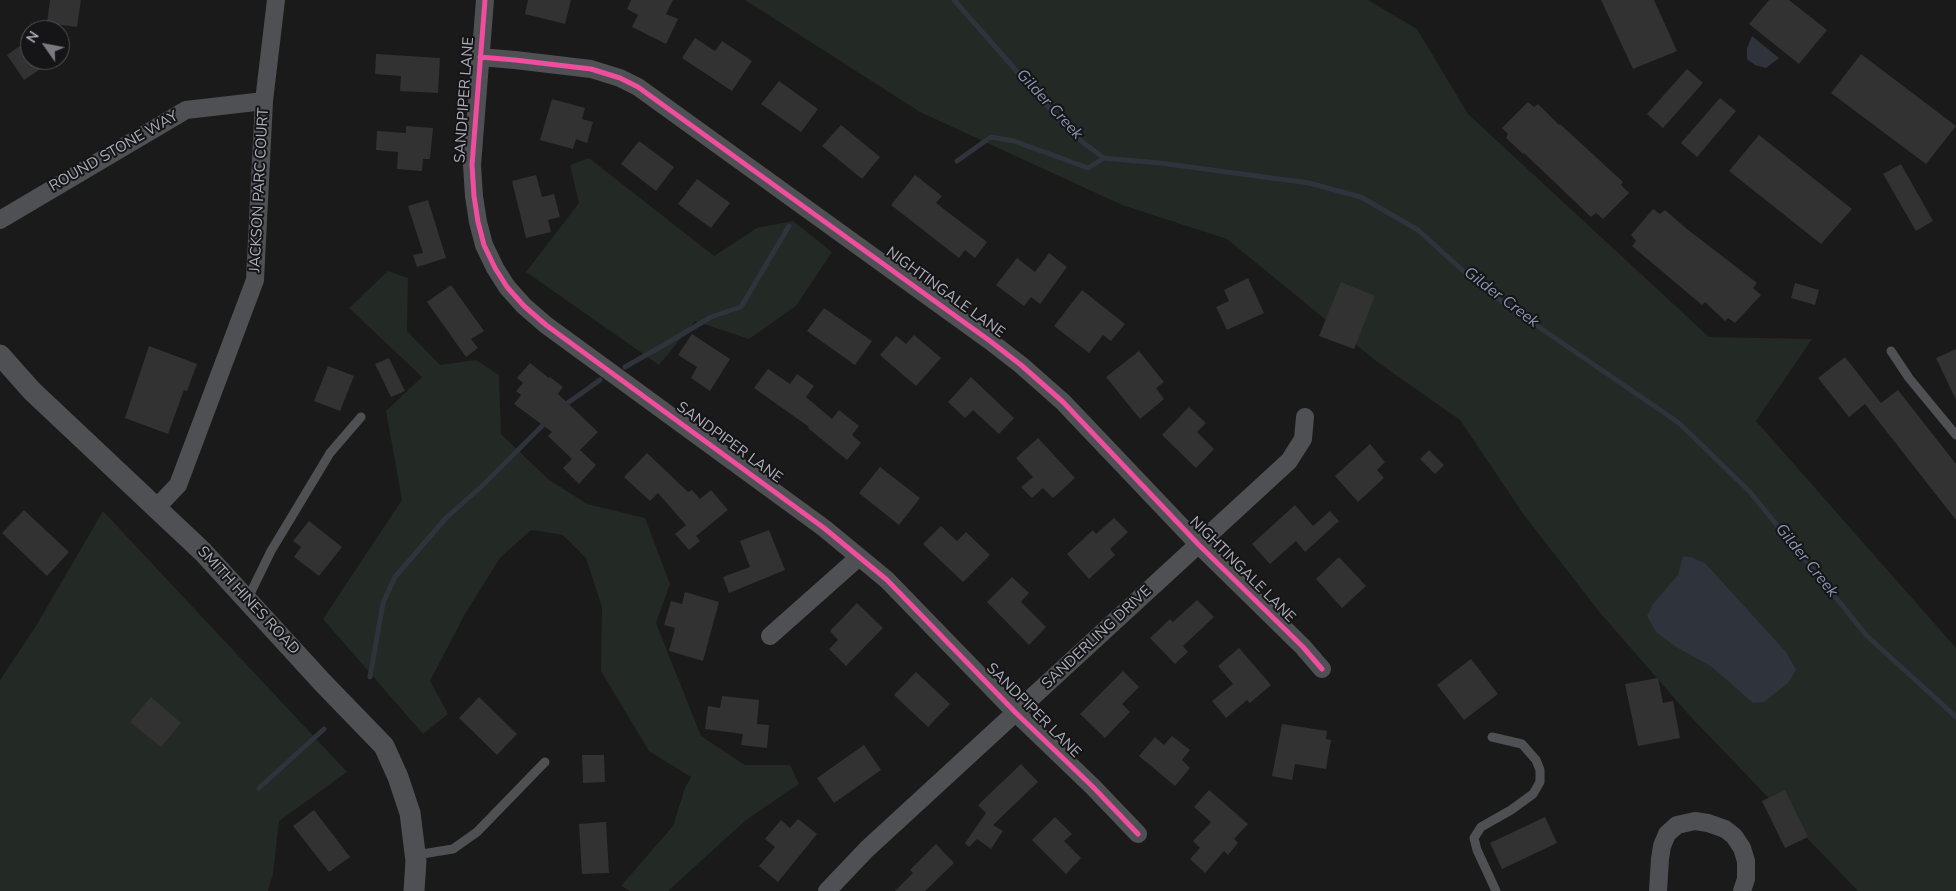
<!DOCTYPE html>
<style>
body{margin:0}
#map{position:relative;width:1956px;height:891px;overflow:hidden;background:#1a1a1a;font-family:"Nunito Sans",sans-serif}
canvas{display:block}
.north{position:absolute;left:20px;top:20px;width:50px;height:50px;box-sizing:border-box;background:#151416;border:1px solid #525258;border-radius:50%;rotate:303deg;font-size:14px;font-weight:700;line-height:20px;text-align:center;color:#adaeba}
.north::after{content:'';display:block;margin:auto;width:18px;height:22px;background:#7a7a82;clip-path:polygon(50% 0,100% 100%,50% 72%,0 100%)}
</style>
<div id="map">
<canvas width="1956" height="891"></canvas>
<div class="north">N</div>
</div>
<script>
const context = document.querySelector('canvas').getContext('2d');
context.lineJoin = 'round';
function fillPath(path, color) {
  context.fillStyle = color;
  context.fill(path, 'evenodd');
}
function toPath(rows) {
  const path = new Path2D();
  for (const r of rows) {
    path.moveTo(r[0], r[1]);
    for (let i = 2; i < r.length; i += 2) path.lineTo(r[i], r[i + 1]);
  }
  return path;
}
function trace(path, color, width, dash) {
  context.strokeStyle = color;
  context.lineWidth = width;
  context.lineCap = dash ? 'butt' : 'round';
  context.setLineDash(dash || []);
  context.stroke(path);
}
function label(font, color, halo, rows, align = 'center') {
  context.font = font + ' "Nunito Sans",sans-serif';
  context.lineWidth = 4;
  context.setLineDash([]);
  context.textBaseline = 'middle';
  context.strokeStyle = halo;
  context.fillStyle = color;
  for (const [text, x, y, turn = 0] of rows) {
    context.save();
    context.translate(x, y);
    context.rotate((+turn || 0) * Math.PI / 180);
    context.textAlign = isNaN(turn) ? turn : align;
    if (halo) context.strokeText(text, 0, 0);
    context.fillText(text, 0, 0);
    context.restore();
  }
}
fillPath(toPath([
 [745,0,1368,0,1417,29,1468,114,1709,337,1812,339,1756,421,1956,648,1956,891,1858,891,1690,716,1601,614,1524,515,1460,420,1376,361,1227,239,1122,205,920,112],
 [589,158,714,256,757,228,793,221,832,252,796,306,749,339,695,321,659,365,526,272,579,203,570,165],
 [388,271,408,278,407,331,440,365,476,360,499,375,501,434,548,479,587,504,645,518,670,584,656,623,701,736,745,765,790,765,799,784,746,820,668,891,630,891,621,886,673,826,685,788,691,777,649,751,601,671,602,607,586,558,563,535,531,530,500,558,465,614,430,681,448,714,423,734,323,619,402,500,386,411,422,377,349,308],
 [103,511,347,772,279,821,273,874,268,891,0,891,0,680,36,626]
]), '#232924');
fillPath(toPath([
 [1752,36,1779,58,1766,68,1755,65,1747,59,1747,48],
 [1683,556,1691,557,1705,563,1786,652,1796,670,1788,683,1764,702,1753,703,1712,667,1676,647,1656,632,1647,616,1653,604,1678,575]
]), '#2e333c');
trace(toPath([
 [954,0,1073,135,1104,158,1160,163,1309,183,1361,197,1418,230,1482,288,1679,423,1750,492,1867,636,1956,717],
 [957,161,991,137,1014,141,1088,168,1104,158],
 [625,367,664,345,711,317,741,307,789,226],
 [562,407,600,380],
 [370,677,383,603,395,577,446,518,482,486,547,421],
 [259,788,324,729]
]), '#2e333c', 5);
fillPath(toPath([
 [50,0,81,0,77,27,47,23],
 [528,0,571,0,565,24,525,14],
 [631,0,673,0,666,14,678,19,666,44,632,27,638,15,627,9],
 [1601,0,1654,0,1677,51,1633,69],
 [1769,0,1789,0,1827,30,1799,64,1749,24],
 [695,38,715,51,722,41,752,61,732,91,682,58],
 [30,39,30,60,54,60,24,80,7,55],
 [376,54,440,58,438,93,400,91,401,76,375,74],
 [1861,54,1956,126,1926,164,1831,93],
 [1687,69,1703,83,1663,128,1647,114],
 [779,81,818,109,801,132,761,104],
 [1720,98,1736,111,1697,157,1681,143],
 [552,99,585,108,582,119,593,122,587,143,576,139,573,149,540,140],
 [1528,102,1534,107,1538,104,1559,125,1560,124,1623,182,1621,185,1629,193,1603,219,1596,213,1591,217,1524,153,1523,154,1506,138,1508,134,1502,128],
 [841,125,880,157,862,179,822,146],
 [406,126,433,128,430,159,423,159,422,171,397,169,398,152,376,150,377,131,406,133],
 [1759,135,1852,209,1821,244,1729,171],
 [639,141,674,167,656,191,621,164],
 [1901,164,1933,221,1916,231,1883,174],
 [536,175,542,197,554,194,560,217,548,220,551,232,526,238,512,181],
 [915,175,942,196,936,203,987,242,975,258,965,250,959,258,891,205],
 [697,179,730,203,711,228,678,204],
 [428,200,446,258,417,267,413,255,423,253,408,206],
 [1653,209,1660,214,1665,210,1687,229,1757,283,1753,288,1761,295,1735,323,1728,318,1725,321,1705,302,1702,305,1632,246,1636,241,1631,235],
 [1049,253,1067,267,1040,304,1031,297,1024,306,996,285,1017,258,1035,272],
 [1248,278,1264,313,1227,330,1216,307,1229,301,1224,290],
 [1341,282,1375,296,1354,349,1319,336],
 [1795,283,1819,290,1815,305,1791,298],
 [451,285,484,331,471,339,478,348,466,357,427,302],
 [1082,290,1125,324,1111,341,1103,335,1089,353,1054,326],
 [824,308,872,341,855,365,807,331],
 [692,334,730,359,710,391,691,378,697,367,678,355],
 [914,335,941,358,916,386,880,355,896,336,906,344],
 [149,346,197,364,187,391,184,390,168,434,125,418],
 [1956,349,1956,400,1936,358],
 [1139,351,1164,382,1156,388,1164,399,1140,419,1106,377],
 [1845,357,1881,403,1898,390,1956,464,1956,520,1865,404,1849,417,1818,378],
 [389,358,405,391,391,397,375,364],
 [530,363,549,378,550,377,563,387,558,394,598,432,580,450,596,465,579,484,563,468,572,459,548,436,552,432,514,404,521,395,516,391,523,383,517,378],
 [328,366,354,376,340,411,314,401],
 [768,369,790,384,797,374,814,386,806,397,832,419,839,410,859,426,852,435,861,443,847,460,808,428,809,427,754,388],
 [971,377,1014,418,999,434,973,410,965,418,948,402],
 [1189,407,1206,423,1197,432,1214,449,1196,468,1162,435],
 [1038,438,1075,478,1053,498,1043,488,1032,498,1021,487,1033,477,1016,458],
 [1370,444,1385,462,1377,470,1384,478,1358,502,1335,476],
 [1429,450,1444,465,1435,474,1420,459],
 [647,453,688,492,692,490,700,499,711,490,728,510,696,536,700,541,689,550,675,534,686,525,658,493,650,501,624,477],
 [880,467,920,498,899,525,859,493],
 [1295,505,1313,526,1330,511,1339,521,1305,552,1296,541,1270,564,1252,544],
 [24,510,69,552,47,576,2,533],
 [1114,518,1128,532,1110,549,1115,555,1089,579,1067,554,1093,530,1096,534],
 [309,521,342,547,319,576,294,557,301,547,293,541],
 [941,526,957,541,966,532,990,555,963,582,923,544],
 [769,530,785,570,729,593,723,577,750,567,740,541],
 [1339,557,1366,586,1342,608,1316,579],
 [1012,577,1029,593,1021,602,1046,627,1029,645,987,602],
 [685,592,719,602,703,661,669,651,675,628,664,625,671,601,682,604],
 [1197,600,1214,617,1183,646,1188,652,1175,664,1150,638,1170,619,1173,622],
 [857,603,883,628,846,666,829,649,838,640,830,631],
 [1239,648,1271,685,1250,703,1247,700,1226,718,1212,701,1233,684,1218,666],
 [1471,659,1498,694,1464,720,1437,685],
 [1123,671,1139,687,1122,704,1130,712,1105,738,1080,714],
 [916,672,950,704,928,727,894,695],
 [1658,678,1663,703,1673,701,1680,738,1638,746,1625,684],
 [722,696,759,700,757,724,769,725,767,748,741,745,743,734,705,729,708,706,720,708],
 [151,697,181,723,161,747,130,722],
 [479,697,517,734,497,755,459,718],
 [1282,724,1327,731,1326,739,1331,740,1326,769,1295,764,1292,780,1272,776],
 [1172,736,1190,750,1182,760,1190,768,1175,786,1139,756,1155,737,1164,745],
 [864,745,881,770,834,803,817,778],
 [582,755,604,755,605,782,583,783],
 [1021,764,1038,782,993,825,1003,831,991,849,977,839,969,847,965,843,986,813,978,805],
 [1209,790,1248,824,1234,839,1238,843,1228,855,1224,851,1205,873,1190,859,1200,848,1193,841,1211,822,1194,807],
 [1785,790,1808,837,1785,848,1762,801],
 [314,810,350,857,329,872,293,826],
 [1055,817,1072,834,1064,841,1081,858,1066,874,1032,840],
 [1545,817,1557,843,1502,869,1490,843],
 [798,819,817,834,778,882,759,866,775,847,765,839,781,820,790,828],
 [606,822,609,873,582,874,579,824],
 [936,844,954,863,925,891,895,891,913,873,910,870]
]), '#323232');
trace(toPath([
 [1891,351,1909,378,1956,435],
 [247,600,271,551,330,453,361,417],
 [1492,737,1522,744,1536,760,1540,770,1540,782,1533,794,1511,810,1481,827,1474,838,1477,850,1496,891],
 [416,855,453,849,477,832,545,762]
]), '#4f5053', 9);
trace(toPath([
 [485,0,472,165,474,196,478,222,484,245,495,268,507,287,524,306,546,325,824,528,887,580,1016,713,1093,787,1138,834],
 [480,57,515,60,591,69,620,78,638,87,990,341,1021,365,1063,402,1199,545,1303,647,1322,669],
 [0,220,186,110,264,101],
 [156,508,178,485,255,280,264,101,276,0],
 [770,636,859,557],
 [827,891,867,849,1289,461,1303,439,1305,417],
 [1658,891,1660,859,1662,846,1667,834,1677,825,1695,821,1708,823,1725,829,1734,836,1742,848,1746,861,1746,879,1742,891]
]), '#4f5053', 18);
trace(toPath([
 [0,355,32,391,203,552,323,683,384,746,398,777,410,813,416,861,414,891]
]), '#4f5053', 21);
trace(toPath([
 [485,0,472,165,474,196,478,222,484,245,495,268,507,287,524,306,546,325,824,528,887,580,1016,713,1093,787,1138,834],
 [480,57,515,60,591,69,620,78,638,87,990,341,1021,365,1063,402,1199,545,1303,647,1322,669]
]), '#ef4d9e', 5);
label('15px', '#adaeba', '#151416', [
 ["SANDPIPER LANE",465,100,-86],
 ["ROUND STONE WAY",114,152,-30],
 ["JACKSON PARC COURT",260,190,-87],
 ["NIGHTINGALE LANE",945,293,36],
 ["SANDPIPER LANE",729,443,36],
 ["NIGHTINGALE LANE",1242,570,45],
 ["SMITH HINES ROAD",248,601,47],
 ["SANDERLING DRIVE",1097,638,-43],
 ["SANDPIPER LANE",1033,711,45]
]);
label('italic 16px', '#8796b2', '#151416', [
 ["Gilder Creek",1049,105,47],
 ["Gilder Creek",1501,298,37],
 ["Gilder Creek",1806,561,51]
]);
</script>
